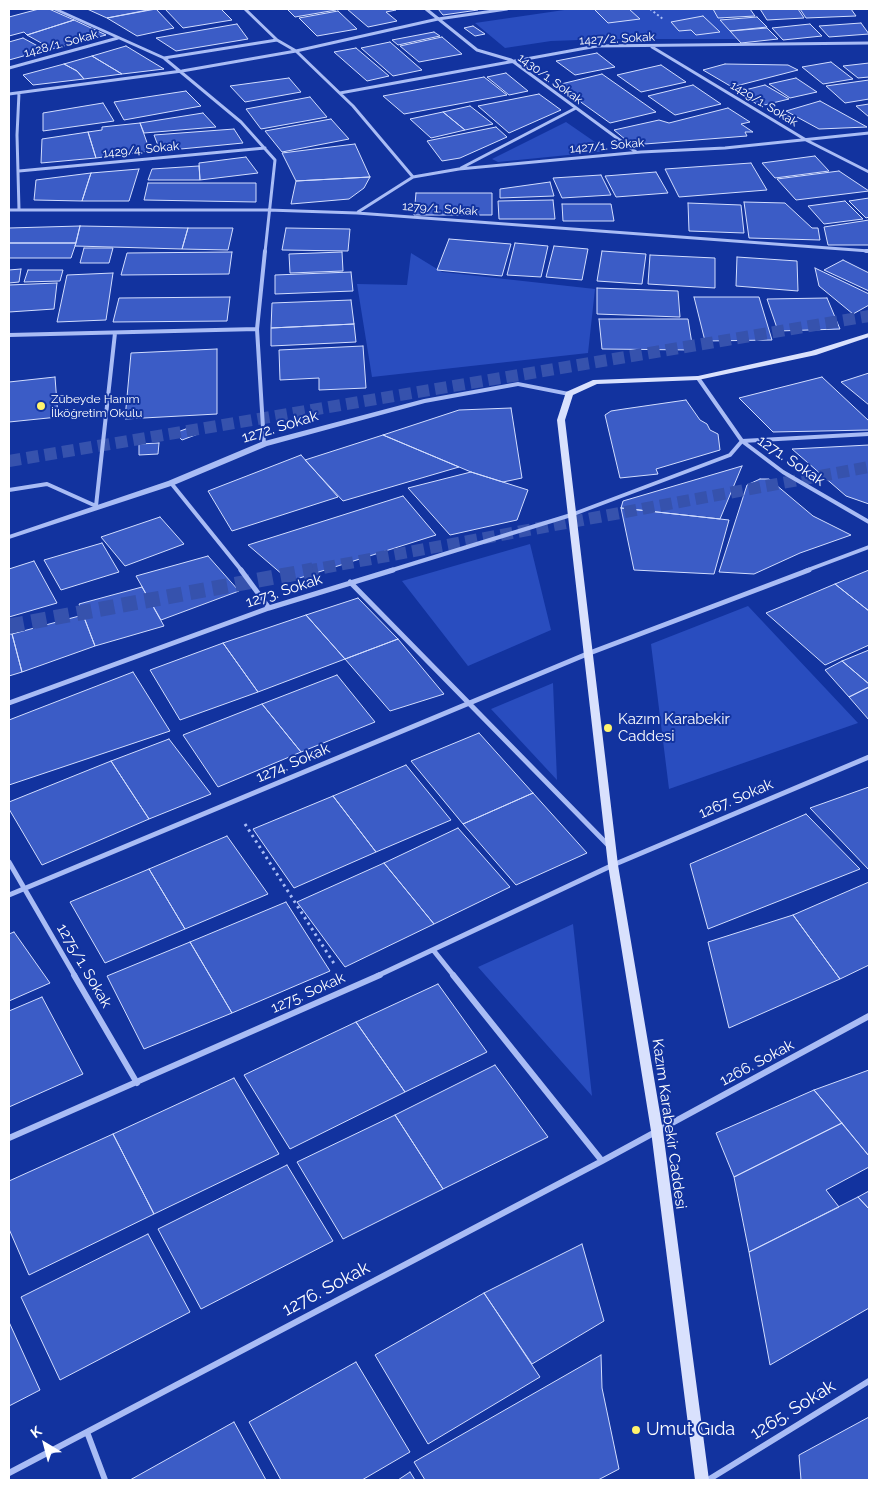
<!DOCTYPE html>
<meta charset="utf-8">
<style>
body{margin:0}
#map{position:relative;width:878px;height:1489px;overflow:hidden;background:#12339f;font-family:Raleway,sans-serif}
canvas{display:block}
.frame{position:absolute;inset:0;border:10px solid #fff;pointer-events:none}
.north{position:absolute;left:20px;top:1419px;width:50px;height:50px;-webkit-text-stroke:4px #12339f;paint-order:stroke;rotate:323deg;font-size:14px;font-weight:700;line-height:20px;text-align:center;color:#fff}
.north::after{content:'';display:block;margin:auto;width:18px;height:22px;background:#fff;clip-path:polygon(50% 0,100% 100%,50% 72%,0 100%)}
</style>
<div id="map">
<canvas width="878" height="1489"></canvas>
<div class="frame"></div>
<div class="north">K</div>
</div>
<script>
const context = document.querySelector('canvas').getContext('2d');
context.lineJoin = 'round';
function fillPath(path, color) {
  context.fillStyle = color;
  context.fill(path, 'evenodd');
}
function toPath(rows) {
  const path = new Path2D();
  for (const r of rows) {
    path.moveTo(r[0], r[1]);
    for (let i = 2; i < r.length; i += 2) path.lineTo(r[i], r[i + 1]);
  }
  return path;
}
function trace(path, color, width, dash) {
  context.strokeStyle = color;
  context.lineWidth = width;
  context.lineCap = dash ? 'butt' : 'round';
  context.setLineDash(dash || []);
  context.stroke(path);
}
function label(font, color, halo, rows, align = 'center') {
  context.font = font + ' Raleway,sans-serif';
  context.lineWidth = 4;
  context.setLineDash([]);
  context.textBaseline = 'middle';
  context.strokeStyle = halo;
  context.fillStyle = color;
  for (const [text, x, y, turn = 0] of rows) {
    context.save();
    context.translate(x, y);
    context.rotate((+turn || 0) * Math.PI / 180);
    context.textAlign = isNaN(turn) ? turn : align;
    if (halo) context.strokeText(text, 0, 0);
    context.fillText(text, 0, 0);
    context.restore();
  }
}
fillPath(toPath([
 [571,9,714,9,744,39,607,39,551,41,505,48,475,23],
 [566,122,608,151,498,162,492,159],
 [411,253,442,272,595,289,588,353,372,377,357,284,407,285],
 [530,544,551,630,468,666,402,581],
 [748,606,858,723,669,789,651,644],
 [553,683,557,780,491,709],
 [573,924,592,1096,478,967]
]), '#294dbf');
const building = toPath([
 [39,9,49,9,74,20,27,35,24,32,9,36,9,17,39,9],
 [87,9,153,9,107,18,87,9],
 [156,9,174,28,137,36,107,18,156,9],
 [165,9,221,9,232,20,183,28,165,9],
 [287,9,335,9,336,10,295,17,287,9],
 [347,9,394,9,396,10,386,12,397,21,368,27,347,9],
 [438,9,478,9,478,10,443,15,438,9],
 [594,9,629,9,640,19,608,23,594,9],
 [713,9,750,9,755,16,718,18,713,9],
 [760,9,798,9,804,18,767,20,760,9],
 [800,9,851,9,856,16,806,18,800,9],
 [338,11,357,29,317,36,299,18,338,11],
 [703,16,720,32,696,35,691,30,679,31,671,22,703,16],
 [757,17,767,27,730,31,720,20,757,17],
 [74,20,106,35,52,49,27,35,74,20],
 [861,23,869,34,829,37,819,26,861,23],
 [237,24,248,39,176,51,156,38,237,24],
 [810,24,822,36,783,40,772,28,810,24],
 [473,26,485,34,475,36,464,28,473,26],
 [767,28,778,39,741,43,730,31,767,28],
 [434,32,440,36,398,45,392,40,434,32],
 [442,37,462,54,419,62,400,46,442,37],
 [23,38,45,50,9,60,9,42,23,38],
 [390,42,422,70,393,76,361,48,390,42],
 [126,46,164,69,122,74,92,56,126,46],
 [356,48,389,76,367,81,334,52,356,48],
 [597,53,615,67,575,75,556,61,597,53],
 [92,56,122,74,84,79,77,71,64,64,92,56],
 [831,62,853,79,823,84,802,67,831,62],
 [869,63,869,77,858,78,843,66,869,63],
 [64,64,77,71,84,79,33,85,23,75,64,64],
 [725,64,788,65,798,70,732,87,703,70,725,64],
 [661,65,686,82,641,92,617,75,661,65],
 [506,73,528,91,509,95,487,77,506,73],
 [602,74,656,112,610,123,557,85,602,74],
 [484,77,507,95,404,114,383,96,484,77],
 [289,78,301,92,245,102,230,86,289,78],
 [796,78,817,92,790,98,769,84,796,78],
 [869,80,869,99,845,103,826,86,869,80],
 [693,85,721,104,675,115,648,96,693,85],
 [765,85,789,99,760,106,737,92,765,85],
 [186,91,201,106,124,120,114,102,186,91],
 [539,94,561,110,509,133,478,106,539,94],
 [310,97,327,117,261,129,246,109,310,97],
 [820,101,867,127,819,129,786,111,820,101],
 [103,103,114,121,43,131,43,113,103,103],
 [869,104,869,117,856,106,869,104],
 [470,106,493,124,465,130,443,112,470,106],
 [728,108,750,122,741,124,753,132,745,132,747,136,632,145,614,130,659,120,669,123,728,108],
 [443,112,465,130,431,138,410,119,443,112],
 [203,113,216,127,144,133,140,123,203,113],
 [331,119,349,139,282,152,265,131,331,119],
 [140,123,150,151,96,158,88,132,102,130,102,127,140,123],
 [496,127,507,137,460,158,442,161,427,141,496,127],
 [234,129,243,143,160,151,154,135,234,129],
 [88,132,96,158,41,163,42,139,88,132],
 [355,144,370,177,296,181,282,153,355,144],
 [815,156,829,171,775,178,762,163,815,156],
 [246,157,258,173,200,180,199,163,246,157],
 [751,163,767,190,679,197,665,169,751,163],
 [199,166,200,180,148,180,152,169,199,166],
 [139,169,129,201,82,201,91,173,139,169],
 [839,171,869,191,796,200,777,179,839,171],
 [656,172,668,193,616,197,605,176,656,172],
 [91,173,82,201,34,200,36,180,91,173],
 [601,175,611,195,562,198,553,178,601,175],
 [370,177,364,188,349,199,291,204,296,181,370,177],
 [550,182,554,196,500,198,500,189,550,182],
 [148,183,256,183,256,202,144,200,148,183],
 [416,193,492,193,492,215,414,215,416,193],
 [869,198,869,217,866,218,849,201,869,198],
 [553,200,555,219,499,219,498,201,553,200],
 [845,201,863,219,824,224,808,206,845,201],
 [744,202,785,203,812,228,818,228,820,240,749,238,744,202],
 [688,203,741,205,744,233,689,231,688,203],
 [562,204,611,204,614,221,563,221,562,204],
 [869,220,869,245,828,245,824,227,869,220],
 [80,226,76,243,9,243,9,228,80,226],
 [80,226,188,228,182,249,75,246,80,226],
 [188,228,233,228,228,250,182,249,188,228],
 [286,228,350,229,348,251,282,250,286,228],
 [449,239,511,244,502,276,437,270,449,239],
 [9,243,76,243,71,258,9,258,9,243],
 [515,243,548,246,541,277,507,275,515,243],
 [554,246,588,249,582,280,546,277,554,246],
 [84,248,113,248,109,263,80,263,84,248],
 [602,251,646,254,642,284,597,281,602,251],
 [232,252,229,274,121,275,127,253,232,252],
 [342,252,343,271,290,273,289,254,342,252],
 [650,255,715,258,715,288,648,284,650,255],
 [737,257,797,261,798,291,736,286,737,257],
 [843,260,869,273,869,291,824,270,843,260],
 [815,268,869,294,869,305,853,314,819,286,815,268],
 [21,269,19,282,9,283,9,270,21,269],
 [28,270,63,270,60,281,24,282,28,270],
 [351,272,353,291,275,294,275,275,351,272],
 [113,273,106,320,57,322,67,275,113,273],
 [57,283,54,309,9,312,9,285,57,283],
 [597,288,678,291,680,317,597,314,597,288],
 [230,297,227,321,113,322,119,298,230,297],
 [694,297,759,297,772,340,705,341,694,297],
 [827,298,840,329,778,331,767,299,827,298],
 [351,300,354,324,271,328,272,303,351,300],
 [599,319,688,319,693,350,602,349,599,319],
 [354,324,356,342,271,346,271,328,354,324],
 [363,346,366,388,319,390,319,378,280,380,279,350,363,346],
 [217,349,217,414,125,419,131,353,217,349],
 [869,373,869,405,841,382,869,373],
 [55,377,58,417,9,422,9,382,55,377],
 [822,377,869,421,869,430,773,432,739,398,822,377],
 [686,400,700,420,707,424,710,430,718,434,720,450,656,469,658,474,620,478,605,415,611,411,624,409,686,400],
 [511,408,522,478,503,482,471,472,383,435,459,410,511,408],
 [191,427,198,434,182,440,175,433,191,427],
 [383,435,459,467,343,501,305,460,383,435],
 [159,443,158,454,139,455,139,444,159,443],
 [869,445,869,504,846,496,792,449,869,445],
 [301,455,338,497,232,531,208,491,301,455],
 [742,466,720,519,621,508,623,501,742,466],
 [471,472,528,490,517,520,450,535,408,488,471,472],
 [760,479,769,479,813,516,851,535,800,553,754,574,719,572,747,485,760,479],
 [403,496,436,535,290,581,248,545,403,496],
 [621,508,729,520,714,574,634,570,621,508],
 [160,517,184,544,125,566,101,537,160,517],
 [102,543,119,572,61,590,44,560,102,543],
 [208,556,239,591,161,620,136,576,208,556],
 [34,561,57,603,9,617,9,569,34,561],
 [869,570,869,611,835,584,869,570],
 [835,584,869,611,869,645,825,665,766,613,835,584],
 [142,587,164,626,95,646,79,604,142,587],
 [358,598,398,639,345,659,306,615,358,598],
 [83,615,95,646,22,672,12,634,83,615],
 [306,615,345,659,258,692,223,643,306,615],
 [9,634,12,634,22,672,9,676,9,634],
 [398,639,444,694,390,711,345,659,398,639],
 [223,643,258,692,180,720,150,670,223,643],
 [869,650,869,684,842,661,869,650],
 [842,661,869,684,869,687,849,697,825,670,842,661],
 [133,672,170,731,9,785,9,720,133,672],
 [337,675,375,722,301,752,262,704,337,675],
 [869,687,869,720,849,697,869,687],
 [262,704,301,752,218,787,183,735,262,704],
 [479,733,533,793,463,824,411,761,479,733],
 [169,739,211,794,149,819,111,761,169,739],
 [111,761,149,819,42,865,9,809,9,802,111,761],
 [406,765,451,820,376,852,333,796,406,765],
 [869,787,869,870,810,808,869,787],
 [533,793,587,853,516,885,463,824,533,793],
 [333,796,376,852,294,888,253,829,333,796],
 [806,814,860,869,708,929,690,864,806,814],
 [458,828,510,887,434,924,384,863,458,828],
 [227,836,268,894,185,929,149,869,227,836],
 [384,863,434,924,345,967,297,902,384,863],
 [149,869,185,929,105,963,70,902,149,869],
 [869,882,869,965,840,979,793,915,869,882],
 [286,902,330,971,232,1013,190,942,286,902],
 [793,915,840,979,729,1028,708,942,793,915],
 [14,932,50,983,9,1001,9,934,14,932],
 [190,942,232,1013,144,1049,107,976,190,942],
 [438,984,487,1052,405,1092,356,1022,438,984],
 [42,997,83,1074,9,1107,9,1011,42,997],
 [356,1022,405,1092,290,1149,244,1075,356,1022],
 [495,1065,548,1137,443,1189,395,1115,495,1065],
 [869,1070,869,1156,814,1090,869,1070],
 [234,1078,279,1154,154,1214,113,1134,234,1078],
 [814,1090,842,1123,734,1177,716,1133,814,1090],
 [395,1115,443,1189,343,1239,297,1162,395,1115],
 [842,1123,869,1156,869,1167,826,1190,839,1207,749,1252,734,1177,842,1123],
 [113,1134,154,1214,29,1275,9,1229,9,1181,113,1134],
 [287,1165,333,1241,201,1309,158,1229,287,1165],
 [869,1191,869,1209,858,1197,869,1191],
 [858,1197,869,1209,869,1308,770,1365,749,1252,858,1197],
 [148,1234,190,1312,60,1380,21,1297,148,1234],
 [582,1244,604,1321,532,1364,484,1293,582,1244],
 [484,1293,540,1377,428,1444,375,1355,484,1293],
 [9,1322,40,1390,9,1406,9,1322],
 [601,1355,602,1388,619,1469,598,1480,425,1480,414,1462,601,1355],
 [356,1362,410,1452,362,1480,281,1480,249,1422,356,1362],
 [869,1417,869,1480,801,1480,799,1455,869,1417],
 [234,1422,266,1480,130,1480,234,1422],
 [410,1472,415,1480,398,1480,410,1472]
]);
fillPath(building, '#3b5cc6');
trace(building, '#d2ddfe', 1);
trace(toPath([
 [9,461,869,316],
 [306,571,869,467]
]), '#3652ad', 12, [12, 6]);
trace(toPath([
 [9,626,313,570]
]), '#3652ad', 15, [15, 8]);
trace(toPath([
 [650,9,663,19]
]), '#a9bcf5', 2, [2, 2.5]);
trace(toPath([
 [245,824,335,965]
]), '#a9bcf5', 3, [2.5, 4]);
trace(toPath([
 [55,9,164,58,241,122,275,160,265,252],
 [245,9,277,40,296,51,353,106,413,177],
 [426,9,477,50,511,60,636,152],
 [652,47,806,140,869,172],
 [164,58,277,40],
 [9,68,118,38],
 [19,93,17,135,19,210],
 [340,93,597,46,869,43],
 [9,94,182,71,296,51,438,19,507,9],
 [461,168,576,108],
 [19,171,265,148],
 [9,210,268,210,357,213,869,251],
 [358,212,413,177,459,169,641,152,725,148,869,133]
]), '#a9bcf5', 3);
trace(toPath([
 [866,251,869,251],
 [9,335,257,329],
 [698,378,742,441,783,472,869,522],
 [264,444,257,329,265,251],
 [171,483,242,571],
 [9,490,47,484,96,506,115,333],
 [389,571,571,515,730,455,742,441,869,434],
 [805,571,869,547]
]), '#a9bcf5', 4);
trace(toPath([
 [241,570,269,608],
 [350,582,609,846],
 [9,703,269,608,393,570],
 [9,862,75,976],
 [9,895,587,654,809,570],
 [434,951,454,976],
 [377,976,613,865,869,757]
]), '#a9bcf5', 5);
trace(toPath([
 [74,975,137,1083],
 [453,975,602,1161],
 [9,1138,380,975],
 [87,1432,105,1480],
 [9,1473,602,1161,869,1016],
 [708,1480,869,1381]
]), '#a9bcf5', 6);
fillPath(toPath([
 [518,382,569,392,572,394,569,396,518,386,425,403,267,446,174,485,9,539,9,535,168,481,261,442,424,399,518,382]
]), '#a9bcf5');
fillPath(toPath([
 [869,333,869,337,816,355,698,380,597,384,573,395,565,420,618,865,663,1131,709,1480,695,1480,651,1131,608,865,557,420,566,392,593,380,698,376,811,351,869,333]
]), '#d9e1fd');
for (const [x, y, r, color] of [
 [41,406,5,"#fff36d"],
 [608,728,5,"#fff36d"],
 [636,1430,5,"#fff36d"]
]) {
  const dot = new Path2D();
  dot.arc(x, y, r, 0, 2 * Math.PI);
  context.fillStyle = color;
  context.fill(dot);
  trace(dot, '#12339f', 2);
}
label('12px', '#fff', '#12339f', [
 ["1427/2. Sokak",617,39,-3],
 ["1428/1. Sokak",61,44,-15],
 ["1430/1. Sokak",550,79,36],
 ["1429/1. Sokak",764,104,31],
 ["1427/1. Sokak",607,146,-5],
 ["1429/4. Sokak",141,150,-6],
 ["1279/1. Sokak",440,209,4]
]);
label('12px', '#fff', '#12339f', [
 ["Zübeyde Hanım",51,399],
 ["İlköğretim Okulu",51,413]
], 'left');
label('15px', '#fff', '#12339f', [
 ["1272. Sokak",280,427,-17],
 ["1271. Sokak",791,461,34],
 ["1273. Sokak",284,591,-18],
 ["1274. Sokak",293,763,-23],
 ["1267. Sokak",736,799,-23],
 ["1275/1. Sokak",84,966,60],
 ["1275. Sokak",308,993,-24],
 ["1266. Sokak",757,1063,-28],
 ["Kazım Karabekir Caddesi",669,1124,82]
]);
label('15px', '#fff', '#12339f', [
 ["Kazım Karabekir",618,719],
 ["Caddesi",618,736]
], 'left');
label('18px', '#fff', '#12339f', [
 ["1276. Sokak",326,1289,-28],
 ["1265. Sokak",793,1410,-32]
]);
label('18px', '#fff', '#12339f', [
 ["Umut Gıda",646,1430]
], 'left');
</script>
